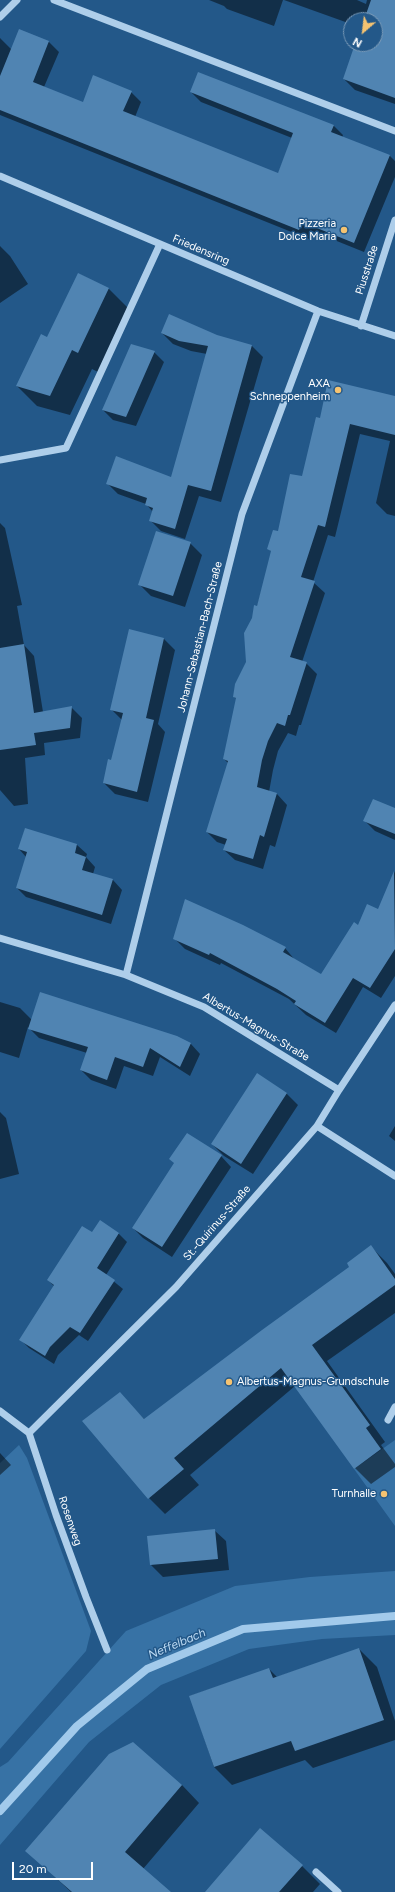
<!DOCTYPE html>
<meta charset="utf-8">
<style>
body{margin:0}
#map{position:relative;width:395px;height:1892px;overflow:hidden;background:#235889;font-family:Figtree,sans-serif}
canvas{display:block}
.north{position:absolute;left:343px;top:12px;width:40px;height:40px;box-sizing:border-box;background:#235889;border:1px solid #7b9bb8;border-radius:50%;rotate:208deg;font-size:11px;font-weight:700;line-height:16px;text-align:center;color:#fff}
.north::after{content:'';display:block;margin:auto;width:14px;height:18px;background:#f5c371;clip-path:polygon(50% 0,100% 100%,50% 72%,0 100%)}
.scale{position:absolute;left:12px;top:1862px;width:81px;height:18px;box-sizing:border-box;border:2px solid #fff;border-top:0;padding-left:5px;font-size:12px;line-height:14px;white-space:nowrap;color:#fff;-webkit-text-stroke:3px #235889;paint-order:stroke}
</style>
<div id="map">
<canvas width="395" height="1892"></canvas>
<div class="north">N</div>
<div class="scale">20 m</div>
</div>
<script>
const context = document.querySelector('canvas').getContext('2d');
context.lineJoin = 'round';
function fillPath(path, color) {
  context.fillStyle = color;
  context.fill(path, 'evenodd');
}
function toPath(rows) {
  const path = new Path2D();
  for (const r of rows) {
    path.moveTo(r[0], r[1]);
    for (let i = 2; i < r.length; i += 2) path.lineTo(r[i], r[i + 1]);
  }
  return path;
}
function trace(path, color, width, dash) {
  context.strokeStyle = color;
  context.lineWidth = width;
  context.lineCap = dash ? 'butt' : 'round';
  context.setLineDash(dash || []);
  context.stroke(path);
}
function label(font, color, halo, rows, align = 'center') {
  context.font = font + ' Figtree,sans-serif';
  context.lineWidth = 3;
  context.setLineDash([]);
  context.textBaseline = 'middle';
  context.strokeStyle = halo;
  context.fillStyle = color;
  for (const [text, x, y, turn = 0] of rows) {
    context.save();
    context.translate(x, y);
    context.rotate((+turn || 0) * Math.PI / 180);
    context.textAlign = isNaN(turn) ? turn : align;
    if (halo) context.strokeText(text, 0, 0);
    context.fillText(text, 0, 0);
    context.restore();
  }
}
fillPath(toPath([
 [395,1440,395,1526,354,1469],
 [19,1445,27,1458,91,1631,86,1651,0,1749,0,1463],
 [395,1571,395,1635,322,1639,249,1649,161,1685,89,1742,0,1845,0,1767,8,1762,126,1631,235,1586,310,1577]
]), '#3772a5');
fillPath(toPath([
 [209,0,283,0,274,26,227,9,224,6],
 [284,0,357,0,366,4,367,0,395,0,395,104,355,90,344,79,357,44,375,44,375,20,351,20,351,24],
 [0,38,12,50,49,42,59,52,44,87,83,103,131,92,141,102,135,117,278,174,292,138,201,102,191,92,333,125,343,135,342,138,390,156,395,161,395,177,364,252,312,231,309,239,0,115],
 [0,246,10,256,28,284,0,303],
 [79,274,109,289,129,309,98,372,92,369,70,415,37,406,17,386,48,339],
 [162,333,217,336,252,346,263,357,221,502,199,496,185,539,161,531,150,520,153,512,146,504,118,494,107,483,172,478,207,354,191,351,173,344],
 [154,352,164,362,136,426,113,420,103,410],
 [395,397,395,516,387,514,376,503,390,441,360,434,335,537,328,535,313,582,325,593,302,662,306,663,317,674,301,725,299,725,296,736,288,733,278,751,273,770,269,792,277,794,287,805,275,847,270,845,263,869,235,860,224,850,226,845,217,842,207,832,228,763,224,759,237,699,234,697,247,662,257,607,272,552,269,549,278,533,303,477,321,419],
 [0,523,5,528,22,605,17,606,24,645,34,656,43,712,71,707,82,718,80,738,44,743,45,755,25,758,28,804,14,806,0,790],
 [190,543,202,555,185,607,151,596,140,585],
 [130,630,164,639,175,650,158,724,165,732,148,802,115,794,104,783,112,761,122,720,111,709],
 [395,809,395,840,375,831,365,821],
 [25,829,77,845,87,854,86,857,95,867,93,874,113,880,122,890,111,924,26,897,17,888,26,857,19,849],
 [395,871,395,976,381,998,363,987,336,1033,306,1015,289,999,221,963,220,965,185,949,174,938,285,948,295,960,322,975,358,926,379,911],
 [0,1002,20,1008,32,1020,177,1037,191,1044,200,1054,190,1076,160,1057,153,1076,124,1066,116,1089,91,1080,81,1070,87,1053,39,1038,28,1027,19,1058,0,1052],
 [286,1093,298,1105,253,1174,224,1156,212,1144],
 [0,1112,6,1118,19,1174,0,1179],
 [395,1126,395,1141,389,1136],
 [221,1156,231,1167,172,1257,143,1238,133,1228],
 [100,1222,119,1234,127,1242,106,1275,123,1289,88,1341,79,1335,58,1355,54,1364,29,1348,20,1339,55,1287,48,1280,92,1234],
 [371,1247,387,1263,395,1274,395,1313,327,1361,385,1442,381,1445,395,1464,395,1467,371,1484,355,1468,295,1386,190,1475,199,1485,165,1514,149,1498,120,1394,145,1420,351,1267],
 [0,1453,11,1465,0,1475],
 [214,1530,226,1541,229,1570,163,1577,151,1565],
 [359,1649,377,1667,395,1721,395,1740,313,1768,305,1760,232,1785,214,1767,190,1696,269,1669,277,1677],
 [182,1785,199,1803,143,1869,170,1892,71,1892,27,1851],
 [302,1866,320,1884,313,1892,206,1892]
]), '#0007');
trace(toPath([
 [0,1811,77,1726,147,1669,243,1629,395,1616]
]), '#a2caeb', 8);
fillPath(toPath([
 [371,0,395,0,395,98,343,79,355,44,375,44,375,20,364,20],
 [19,29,49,41,33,82,83,102,93,75,132,91,123,111,278,173,293,133,190,92,198,72,334,125,331,132,390,155,354,243,302,222,299,230,0,110,0,76],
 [78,273,109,288,78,353,72,350,50,396,16,386,41,334,47,337],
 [169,314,217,335,252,345,211,491,188,485,175,529,149,521,153,508,145,505,147,498,106,484,116,456,171,477,208,346,179,341,161,333],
 [131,344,155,351,126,417,102,410],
 [328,380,395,396,395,435,350,424,325,527,318,525,301,577,315,581,290,657,307,662,290,715,288,715,285,726,277,723,268,741,262,760,257,787,277,793,264,837,260,835,253,859,223,850,227,839,206,832,228,761,223,759,236,698,233,697,235,684,246,662,244,633,252,618,254,605,257,606,271,551,267,549,273,530,278,531,290,474,302,476,316,417,320,418],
 [156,531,191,542,173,596,138,585],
 [129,629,164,638,146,718,154,720,137,792,103,783,108,759,111,760,123,713,110,710],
 [24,644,34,713,72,706,70,728,34,733,36,745,0,750,0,648],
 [373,799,395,808,395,834,363,821],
 [25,828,77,844,75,853,86,857,82,870,113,879,102,915,16,888,27,852,18,849],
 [394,871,395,949,370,988,353,978,325,1023,294,1004,296,1001,277,989,210,953,209,955,173,939,185,899,243,925,286,947,283,952,321,974,354,922,358,925,367,904,378,909],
 [40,992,177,1036,191,1043,180,1067,150,1048,143,1067,115,1057,107,1080,80,1070,88,1047,28,1029],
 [257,1073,287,1093,241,1164,211,1144],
 [187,1133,222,1155,162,1247,132,1228,174,1163,169,1159],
 [100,1220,119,1233,97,1268,115,1280,80,1333,70,1327,50,1347,45,1356,19,1340,54,1285,47,1280,82,1226,92,1232],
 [371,1245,395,1279,395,1285,312,1345,370,1425,366,1428,381,1449,354,1469,281,1368,174,1458,184,1469,148,1499,82,1421,120,1392,144,1419,262,1330,349,1267,347,1263],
 [215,1529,218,1559,150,1565,147,1536],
 [359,1648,384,1720,295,1751,291,1741,214,1767,189,1696,269,1668,273,1678],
 [133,1742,182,1785,125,1852,171,1892,72,1892,25,1851,109,1754],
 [260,1828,303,1865,279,1892,205,1892]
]), '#5084b2');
trace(toPath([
 [54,0,395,131],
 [0,17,17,0],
 [0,176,318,311,395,336],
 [361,326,395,220],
 [0,460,66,448,160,244],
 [0,938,126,975,204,1007,339,1090],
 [126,975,242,514,318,311],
 [317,1126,395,1176],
 [0,1411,29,1433,56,1515,86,1597,107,1650],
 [388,1420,395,1407],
 [29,1433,176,1287,317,1126,339,1090,395,1005],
 [316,1872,338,1892]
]), '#aeceea', 7);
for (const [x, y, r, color] of [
 [344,230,4,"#f5c371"],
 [338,390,4,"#f5c371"],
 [229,1382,4,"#f5c371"],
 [384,1494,4,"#f5c371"]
]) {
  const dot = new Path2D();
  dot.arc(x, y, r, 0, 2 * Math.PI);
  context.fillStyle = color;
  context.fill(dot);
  trace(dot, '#235889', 1.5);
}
label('11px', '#fff', '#235889', [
 ["Pizzeria",336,224],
 ["Dolce Maria",336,237],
 ["AXA",330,384],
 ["Schneppenheim",330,397],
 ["Albertus-Magnus-Grundschule",237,1382,"left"],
 ["Turnhalle",376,1494]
], 'right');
label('11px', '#fff', '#235889', [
 ["Friedensring",201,250,23],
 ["Piusstraße",367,270,-72],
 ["Johann-Sebastian-Bach-Straße",200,637,-76],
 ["Albertus-Magnus-Straße",256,1027,31],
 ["St.-Quirinus-Straße",217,1223,-49],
 ["Rosenweg",70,1521,71]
]);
label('italic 12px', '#bad8f1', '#235889', [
 ["Neffelbach",177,1644,-23]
]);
</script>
